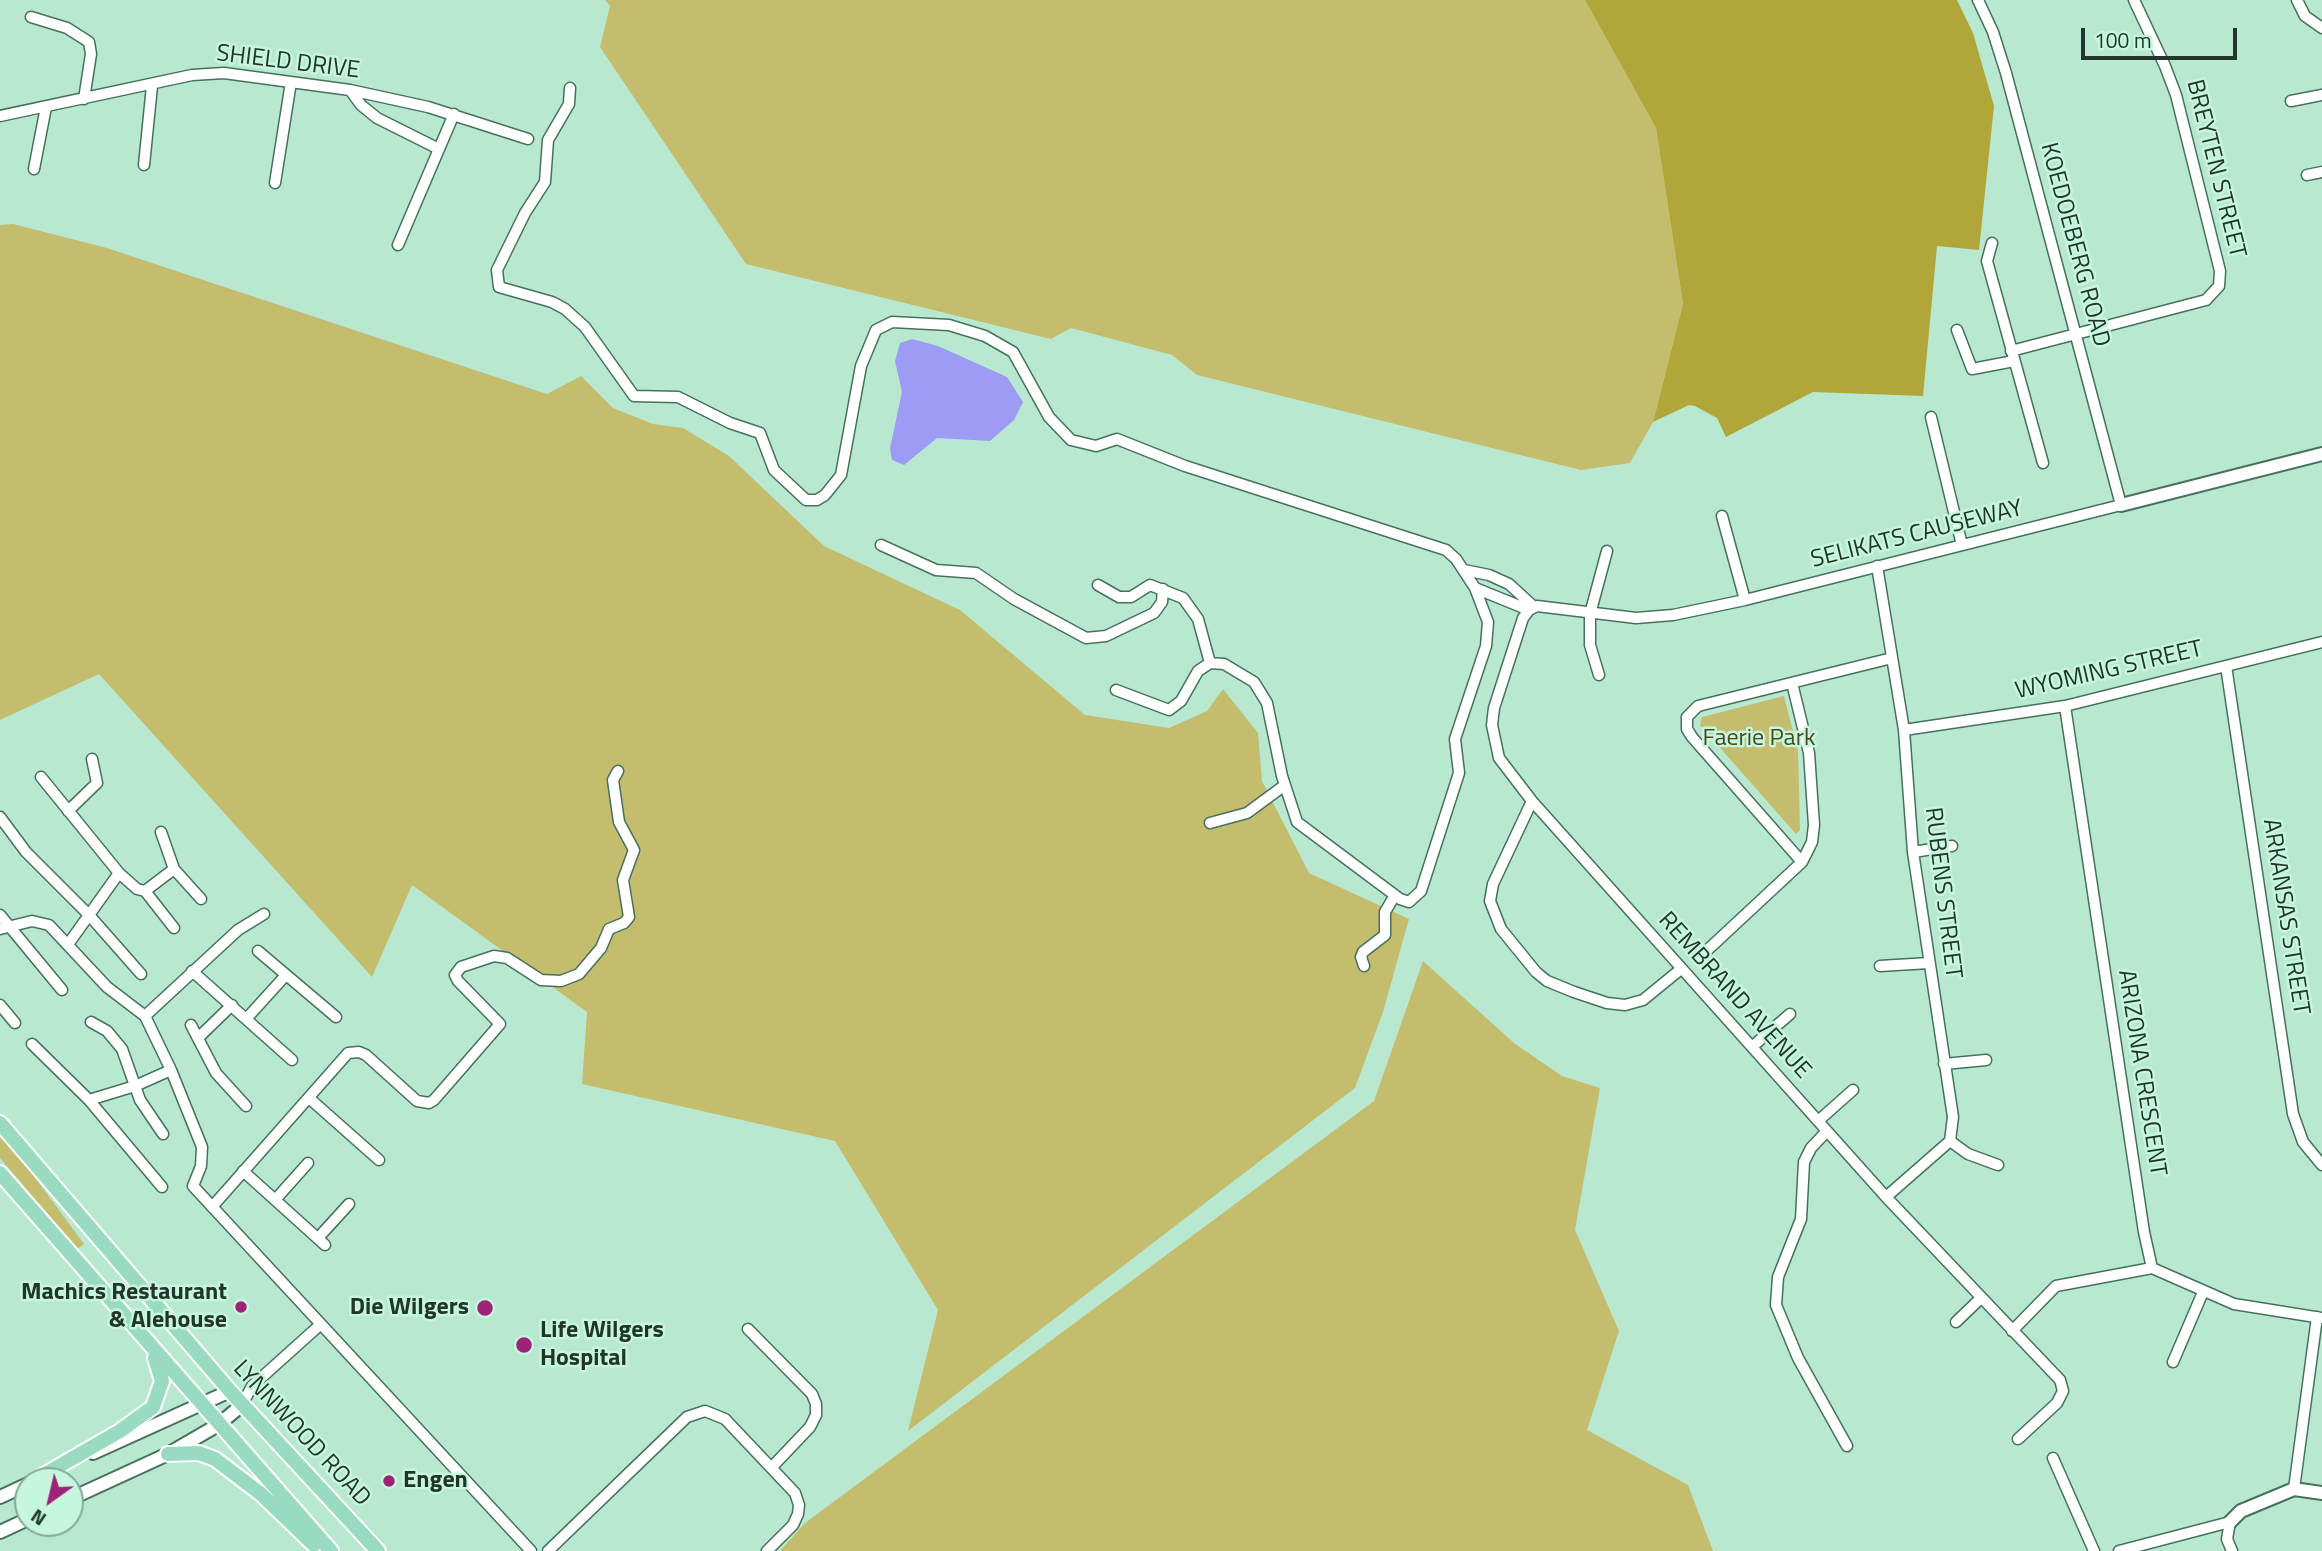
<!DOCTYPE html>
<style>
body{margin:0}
#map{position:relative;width:2322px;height:1551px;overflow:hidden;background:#b9e8d1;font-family:"Titillium Web",sans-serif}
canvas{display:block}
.north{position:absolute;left:14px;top:1467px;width:70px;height:70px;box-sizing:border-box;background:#c6f6de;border:2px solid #84a997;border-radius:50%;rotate:214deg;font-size:19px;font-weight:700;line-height:28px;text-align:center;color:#22352c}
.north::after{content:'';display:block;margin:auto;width:24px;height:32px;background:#9e2278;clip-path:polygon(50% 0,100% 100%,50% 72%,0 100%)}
.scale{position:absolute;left:2081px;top:28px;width:156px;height:32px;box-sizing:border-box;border:4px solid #22352c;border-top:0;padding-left:9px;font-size:21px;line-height:24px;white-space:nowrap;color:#22352c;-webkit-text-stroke:5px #c6f6de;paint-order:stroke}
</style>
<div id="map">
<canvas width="2322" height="1551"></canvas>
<div class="north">N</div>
<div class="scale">100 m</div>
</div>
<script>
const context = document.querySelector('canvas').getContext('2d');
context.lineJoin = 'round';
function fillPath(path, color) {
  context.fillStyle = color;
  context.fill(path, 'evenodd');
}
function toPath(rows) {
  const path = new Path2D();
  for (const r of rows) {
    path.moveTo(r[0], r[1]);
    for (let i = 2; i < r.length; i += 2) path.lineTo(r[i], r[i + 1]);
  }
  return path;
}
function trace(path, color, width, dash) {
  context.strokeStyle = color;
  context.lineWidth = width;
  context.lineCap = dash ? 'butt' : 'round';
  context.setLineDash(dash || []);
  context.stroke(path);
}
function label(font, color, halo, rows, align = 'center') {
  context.font = font + ' "Titillium Web",sans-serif';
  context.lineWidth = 5;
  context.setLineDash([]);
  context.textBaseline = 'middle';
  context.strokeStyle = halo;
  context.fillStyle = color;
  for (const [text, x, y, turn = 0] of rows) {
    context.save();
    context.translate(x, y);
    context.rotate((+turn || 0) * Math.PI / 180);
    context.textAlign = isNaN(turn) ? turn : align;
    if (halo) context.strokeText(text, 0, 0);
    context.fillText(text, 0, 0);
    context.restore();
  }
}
fillPath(toPath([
 [605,0,1585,0,1656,128,1683,304,1653,422,1630,463,1581,470,1197,375,1172,355,1071,328,1051,339,746,264,600,47,610,6],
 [13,224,107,248,547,394,581,376,613,408,653,424,683,428,729,456,824,546,960,610,1085,715,1169,728,1207,711,1223,689,1258,733,1262,781,1309,873,1409,919,1383,1012,1355,1088,908,1431,938,1310,835,1141,582,1084,587,1012,412,885,372,977,99,674,0,720,0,225],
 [1784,696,1798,751,1800,830,1796,834,1700,725,1702,717],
 [1423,961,1514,1043,1562,1076,1600,1088,1575,1230,1619,1331,1587,1430,1688,1485,1713,1551,780,1551,805,1523,1374,1101],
 [0,1130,84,1244,77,1249,0,1158]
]), '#c4bd6d');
fillPath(toPath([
 [1585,0,1957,0,1973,33,1994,106,1979,250,1937,246,1923,396,1813,392,1726,437,1717,418,1695,406,1689,405,1653,422,1683,304,1656,128]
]), '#b1a63a');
fillPath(toPath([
 [912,339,938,346,1007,377,1023,402,1014,420,990,441,937,438,904,465,892,460,890,448,902,392,895,361,900,343]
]), '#9d9bf4');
const street = toPath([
 [1978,0,1993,32,2006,73,2121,505,1745,600,1673,615,1636,618,1537,606,1529,610,1523,618,1494,708,1492,725,1499,758,1532,801,1886,1197,2060,1380,2063,1391,2057,1403,2018,1439],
 [2297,0,2305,16,2322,28],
 [31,17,67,28,89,42,91,54,84,99],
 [570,88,569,104,548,140,545,182,525,213,497,270,499,287,552,302,565,309,585,327,634,396,678,397,730,423,760,433,774,470,806,500,817,500,825,495,841,475,861,366,876,330,892,322,949,325,985,336,1013,352,1049,417,1071,440,1096,446,1117,439,1185,466,1446,550,1456,559,1475,588,1488,622,1486,646,1455,739,1459,773,1421,891,1409,902,1400,899,1297,822,1282,776,1267,703,1254,682,1224,664,1210,663,1198,671,1181,701,1169,710,1116,690],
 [350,90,361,105,377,118,439,149],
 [2291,101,2322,95],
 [0,116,192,75,224,73,350,90,428,107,528,139],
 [144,165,152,86],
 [34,169,46,107],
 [2307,175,2322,172],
 [275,183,291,82],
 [1992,243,1987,261,2043,463],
 [398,245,454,114],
 [1957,330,1972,369,2014,361],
 [2011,351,2206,300,2219,286,2220,271,2176,95,2165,66,2134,0],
 [1931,417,1962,545],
 [1722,516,1745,600],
 [881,545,936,570,976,573,1014,599,1086,638,1106,636,1154,613,1162,602,1163,589],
 [1877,566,1904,730,1913,852,1953,1117,1950,1141,1886,1197],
 [1464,570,1489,575,1509,584,1534,607],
 [1098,585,1119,597,1131,597,1150,585,1183,598,1198,619,1210,663],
 [1475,588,1529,610],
 [2226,666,2293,1114,2303,1142,2322,1165],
 [1599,675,1590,645,1590,614,1607,551],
 [2065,706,2144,1232,2152,1268,2234,1304,2322,1318],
 [1904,730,2065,706,2322,642],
 [41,777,119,873],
 [1532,801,1493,884,1490,901,1501,929,1536,972,1547,981,1574,992,1607,1003,1625,1005,1643,1000,1681,969],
 [68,811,97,783,92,759],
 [0,817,26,852,89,915,141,974],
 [1210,823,1247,813,1285,785],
 [161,832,174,869],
 [1913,852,1952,846],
 [1802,862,1692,737,1687,729,1687,717,1698,706,1892,658],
 [145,891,174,928],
 [0,915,62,990],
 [0,929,32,921,49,925,107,987,145,1016,171,1070,202,1147,201,1166,193,1186,531,1551],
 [69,943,119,873,137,889,145,891,174,869,201,899],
 [258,951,336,1017],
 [1701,956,1802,862,1812,842,1814,825,1809,753,1792,683],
 [1364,966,1361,957,1363,952,1385,935,1385,912,1395,895],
 [1880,966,1929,963],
 [192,971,292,1060],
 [0,1005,15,1023],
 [145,1016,238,930,264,914],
 [247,1018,286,975],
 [91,1022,107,1031,122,1049,140,1100,163,1134],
 [191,1025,216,1073,246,1106],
 [198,1038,232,1005],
 [32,1044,89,1100,162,1187],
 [1753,1046,1790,1014],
 [1944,1064,1986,1060],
 [309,1098,379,1160],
 [89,1100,135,1086,171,1070],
 [1818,1121,1853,1090],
 [1827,1131,1811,1148,1804,1162,1801,1219,1778,1277,1776,1305,1798,1358,1847,1446],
 [1950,1141,1968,1154,1998,1165],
 [243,1171,325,1245],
 [275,1200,308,1163],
 [212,1207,348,1053,359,1052,366,1055,417,1101,429,1103,434,1100,500,1024,458,981,455,975,461,967,494,956,507,958,541,980,561,981,579,974,601,948,609,929,624,923,629,917,623,880,634,850,619,822,613,780,618,771],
 [318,1238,349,1204],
 [1956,1322,1981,1298],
 [748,1329,812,1394,816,1404,816,1415,810,1427,772,1467],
 [2012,1331,2056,1286,2152,1268],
 [2173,1362,2203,1292],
 [242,1405,252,1386,321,1324],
 [2053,1458,2094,1551],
 [2294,1489,2317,1317],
 [548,1551,687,1417,705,1411,725,1419,795,1493,799,1505,798,1514,793,1525,767,1551],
 [2119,1551,2230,1522,2227,1539,2232,1551]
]);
const secondary = toPath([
 [2121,505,2322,454],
 [93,1453,230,1391],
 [0,1497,28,1484],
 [70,1499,168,1454,218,1425,242,1405],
 [2230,1522,2241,1511,2294,1489,2322,1493],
 [0,1532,28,1519]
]);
const primary = toPath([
 [0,1123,230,1391,378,1551],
 [0,1173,331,1551],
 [168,1454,199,1453,215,1459,261,1494,314,1545],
 [35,1480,120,1431,153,1407,162,1381,155,1358]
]);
trace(street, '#46715d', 13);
trace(secondary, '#46715d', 16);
trace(primary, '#fff', 18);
trace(street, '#fff', 10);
trace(secondary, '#fff', 12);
trace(primary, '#98dbc0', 14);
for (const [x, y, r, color] of [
 [241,1307,7,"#9e2278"],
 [485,1308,9,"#9e2278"],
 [524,1345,9,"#9e2278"],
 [389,1481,7,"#9e2278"]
]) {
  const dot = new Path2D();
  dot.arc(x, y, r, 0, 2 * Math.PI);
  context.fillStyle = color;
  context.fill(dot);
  trace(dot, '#c6f6de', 2.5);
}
label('24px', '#22352c', '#c6f6de', [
 ["SHIELD DRIVE",288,63,7],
 ["BREYTEN STREET",2215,169,76],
 ["KOEDOEBERG ROAD",2074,245,75],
 ["SELIKATS CAUSEWAY",1917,535,-14],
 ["WYOMING STREET",2109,671,-13],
 ["RUBENS STREET",1942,893,83],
 ["ARKANSAS STREET",2285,917,81],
 ["REMBRAND AVENUE",1734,996,48],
 ["ARIZONA CRESCENT",2141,1073,81],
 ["LYNNWOOD ROAD",301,1434,47]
]);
label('24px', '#4c481c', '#c6f6de', [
 ["Faerie Park",1759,739]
]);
label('bold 24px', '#22352c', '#c6f6de', [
 ["Machics Restaurant",227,1293],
 ["& Alehouse",227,1321],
 ["Die Wilgers",469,1308],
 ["Life Wilgers",540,1331,"left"],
 ["Hospital",540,1359,"left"],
 ["Engen",403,1481,"left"]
], 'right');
</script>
